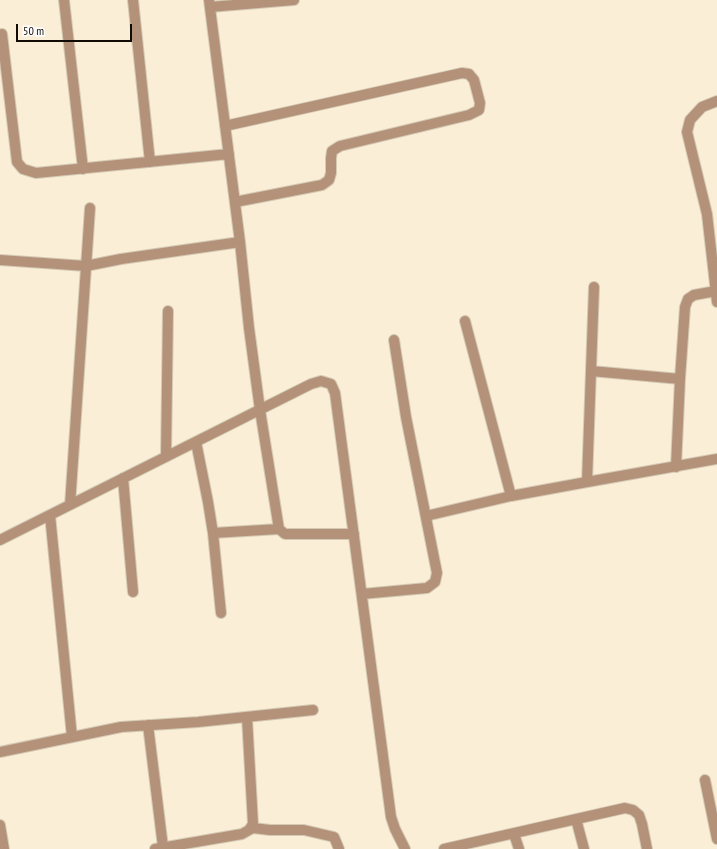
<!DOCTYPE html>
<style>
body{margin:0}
#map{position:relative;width:717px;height:849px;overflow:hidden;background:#faeed7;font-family:"PT Sans Narrow",sans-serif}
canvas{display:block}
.scale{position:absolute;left:16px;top:24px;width:116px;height:18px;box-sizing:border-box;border:2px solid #100c05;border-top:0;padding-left:5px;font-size:12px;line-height:14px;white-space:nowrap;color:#100c05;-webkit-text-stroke:3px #fff;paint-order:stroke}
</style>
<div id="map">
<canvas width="717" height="849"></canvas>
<div class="scale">50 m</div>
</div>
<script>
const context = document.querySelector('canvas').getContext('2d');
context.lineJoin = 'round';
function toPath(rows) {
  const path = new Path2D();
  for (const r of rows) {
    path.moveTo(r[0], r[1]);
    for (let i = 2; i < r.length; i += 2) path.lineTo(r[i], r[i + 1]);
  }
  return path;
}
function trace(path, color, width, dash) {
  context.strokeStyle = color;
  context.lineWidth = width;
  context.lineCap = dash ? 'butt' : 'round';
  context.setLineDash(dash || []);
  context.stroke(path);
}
const minor = toPath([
 [64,0,83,169],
 [133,0,150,162],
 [209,0,240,242,249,328,260,410,279,529,285,534,354,534],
 [210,7,294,0],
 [2,34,17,162,23,169,36,173,229,154],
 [717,101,702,107,690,120,687,132,707,214,717,302],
 [225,126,462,73,469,74,474,80,480,103,479,110,469,115,340,146,332,151,331,158,331,173,329,180,322,185,235,202],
 [0,260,86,266,121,259,240,242],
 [465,321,511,496],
 [591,371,680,379],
 [196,442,208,502,213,533,221,613],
 [166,457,168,311],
 [676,467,680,379,685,307,688,299,694,295,716,291],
 [123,478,133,592],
 [587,482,594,287],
 [70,505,90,208],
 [50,515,72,737],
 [426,516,511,496,587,482,717,459],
 [213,533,279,529],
 [0,540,311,384,321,381,331,384,335,393,391,817,395,829,405,849],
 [362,594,427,588,435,582,437,573,406,417,394,340],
 [148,725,163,847],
 [0,752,121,727,198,722,313,710],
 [705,780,717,839],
 [576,819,584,849],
 [0,825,4,849],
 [249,830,253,828,270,830,304,830,334,837,339,849],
 [514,834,519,849],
 [155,849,242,834,249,830,253,824,247,717],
 [444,849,625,808,633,810,639,815,642,824,647,849]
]);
trace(minor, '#d5cab5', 12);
trace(minor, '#b49279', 10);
</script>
